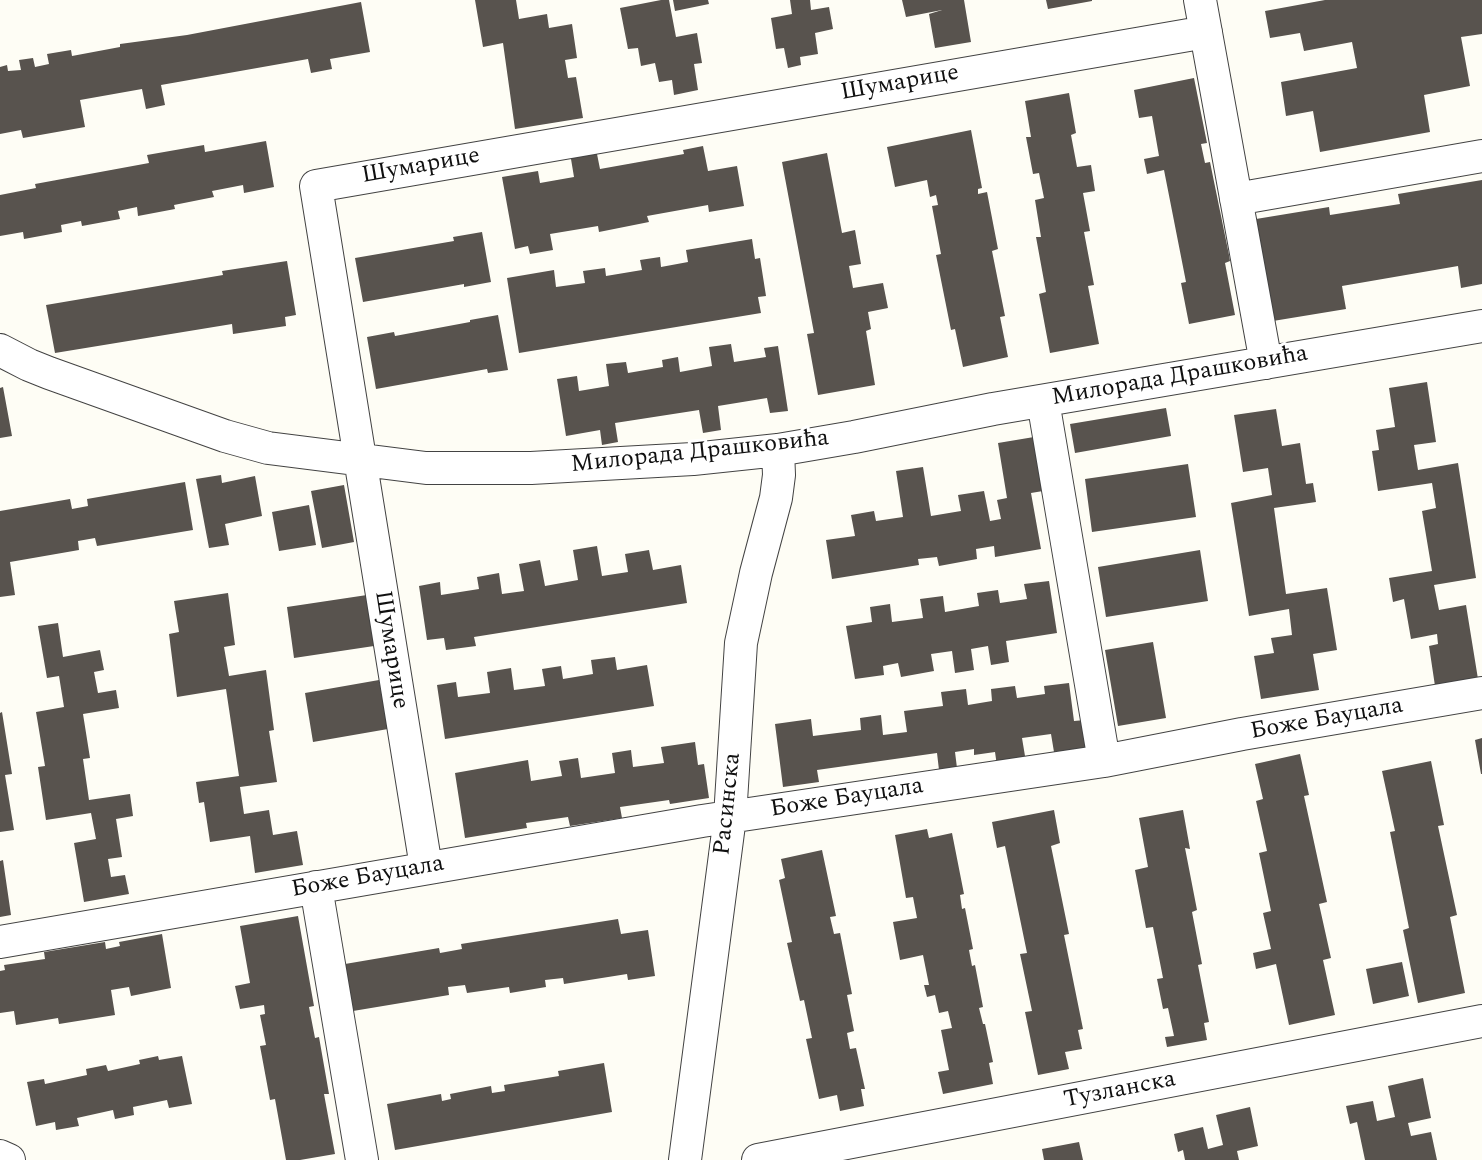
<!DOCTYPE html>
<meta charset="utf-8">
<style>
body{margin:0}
canvas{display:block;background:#fefdf5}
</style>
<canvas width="1482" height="1160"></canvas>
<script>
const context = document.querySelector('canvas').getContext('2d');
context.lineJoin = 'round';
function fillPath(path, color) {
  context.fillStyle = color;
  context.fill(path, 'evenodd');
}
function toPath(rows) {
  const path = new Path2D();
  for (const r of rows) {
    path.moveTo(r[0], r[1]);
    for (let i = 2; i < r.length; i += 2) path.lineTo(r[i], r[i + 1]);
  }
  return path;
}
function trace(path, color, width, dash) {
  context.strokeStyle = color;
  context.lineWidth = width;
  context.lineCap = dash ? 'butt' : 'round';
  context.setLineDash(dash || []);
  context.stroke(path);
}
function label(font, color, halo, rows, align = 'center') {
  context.font = font + ' Spectral,serif';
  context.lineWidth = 6;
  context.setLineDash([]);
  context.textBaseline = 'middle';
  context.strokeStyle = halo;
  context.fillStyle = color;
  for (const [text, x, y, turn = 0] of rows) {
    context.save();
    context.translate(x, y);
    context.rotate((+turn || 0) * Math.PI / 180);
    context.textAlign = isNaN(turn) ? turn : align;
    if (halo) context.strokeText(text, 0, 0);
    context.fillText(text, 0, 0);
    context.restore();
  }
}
fillPath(toPath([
 [475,0,516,0,519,19,547,14,549,28,572,24,577,58,565,60,568,78,576,77,583,118,515,129,503,43,483,47],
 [661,0,669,0,676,37,697,33,702,63,694,64,698,90,674,95,672,80,659,82,655,63,641,66,638,48,628,49,620,8],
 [673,0,708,0,709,4,675,11],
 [790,0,810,0,811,10,829,7,833,29,815,33,818,54,800,57,801,65,788,68,784,48,776,49,771,18,792,14],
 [902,0,964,0,971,42,935,48,929,14,942,10,906,17],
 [1046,0,1092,0,1092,1,1048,9],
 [1325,0,1482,0,1482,34,1461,37,1470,86,1424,95,1430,132,1320,152,1313,111,1286,116,1281,82,1357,68,1352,42,1304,51,1300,33,1270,38,1265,11],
 [361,2,370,52,330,59,332,69,311,73,308,59,161,85,165,105,146,109,142,89,80,100,85,127,23,138,21,130,0,134,0,67,7,65,8,71,21,70,19,60,33,58,35,67,49,64,47,54,71,50,72,56,120,47,120,44,187,35],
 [1194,78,1207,143,1201,144,1205,163,1210,162,1229,255,1230,261,1225,263,1235,315,1189,324,1181,283,1186,282,1164,170,1147,174,1144,159,1159,156,1152,116,1139,118,1134,90],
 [1069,93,1076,133,1071,135,1077,167,1091,165,1095,191,1083,193,1090,231,1084,232,1094,285,1088,286,1099,344,1050,353,1039,294,1046,292,1036,237,1041,237,1035,200,1044,198,1039,173,1033,174,1026,137,1031,137,1025,101],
 [971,130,982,188,978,189,978,194,987,192,998,249,992,251,1005,316,1000,317,1008,357,963,367,955,329,951,330,936,255,941,254,932,206,938,205,936,195,930,197,927,180,895,187,887,147],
 [266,141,274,187,244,193,243,185,212,191,214,197,174,205,175,209,138,216,137,207,118,211,120,219,82,226,81,221,61,225,62,232,24,239,23,232,0,236,0,195,36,188,35,184,149,163,147,155,204,145,205,152],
 [703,146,708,171,737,166,744,206,709,212,708,205,647,216,649,222,599,232,598,226,550,234,553,250,530,254,528,246,515,249,502,177,538,171,540,183,574,177,570,153,596,149,600,169,684,154,683,150],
 [827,153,842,233,855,230,861,264,849,266,853,288,883,283,888,308,868,312,871,329,866,331,875,385,818,395,807,334,814,333,782,162],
 [1482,180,1482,284,1461,288,1458,266,1342,286,1346,309,1273,321,1256,219,1329,207,1330,215,1400,204,1398,194],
 [482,232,491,282,464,287,464,284,363,302,355,258,454,241,453,237],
 [752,239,755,259,760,258,766,296,758,297,761,313,519,353,507,278,554,270,556,287,585,283,583,271,605,268,606,276,642,270,640,260,660,257,661,267,688,262,686,250],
 [287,261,296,315,285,317,286,326,233,334,232,324,55,353,46,305,223,275,222,271],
 [498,315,508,370,488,373,487,369,376,389,367,337,394,332,395,336,470,322,470,320],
 [731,344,734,362,766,357,764,348,778,346,788,411,770,413,767,398,718,406,721,430,703,433,699,410,615,423,618,442,602,445,600,430,566,436,557,379,577,376,579,391,609,386,606,364,626,362,628,373,663,367,662,360,678,357,680,372,712,366,709,347],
 [1427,382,1436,442,1414,445,1418,470,1458,463,1476,578,1434,585,1439,610,1466,605,1478,679,1435,686,1429,646,1438,644,1437,634,1411,639,1404,599,1393,602,1389,578,1432,571,1422,511,1436,508,1432,483,1378,491,1372,451,1379,450,1376,430,1395,427,1389,388],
 [3,387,12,436,0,438,0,388],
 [1166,408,1171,436,1075,453,1070,424],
 [1276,409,1282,446,1300,443,1306,484,1313,483,1316,502,1274,508,1286,594,1327,588,1337,650,1313,654,1319,690,1261,699,1254,656,1274,653,1271,638,1292,635,1289,609,1249,616,1231,503,1272,495,1268,468,1243,472,1234,415],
 [1040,436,1049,490,1031,493,1041,549,995,557,994,546,976,549,977,559,939,566,937,557,918,559,919,565,832,579,826,540,855,536,851,515,874,511,876,521,903,517,896,471,923,467,931,516,961,511,958,495,984,491,990,521,1001,519,997,500,1007,498,998,443],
 [1188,464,1196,517,1092,532,1085,479],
 [221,475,222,483,255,476,262,516,225,524,229,545,209,548,196,479],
 [185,482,193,530,97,546,95,538,78,541,79,550,10,562,15,595,0,597,0,511,70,499,72,509,88,506,87,499],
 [344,485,354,542,322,548,311,491],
 [309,505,316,545,279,551,272,512],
 [597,546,602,576,628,572,625,554,649,550,653,570,681,565,687,603,474,637,476,646,446,650,444,638,427,640,419,586,440,582,441,595,479,589,477,577,499,573,502,594,524,591,519,564,540,560,545,586,578,580,573,550],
 [1200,550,1208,601,1106,617,1098,567],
 [1049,581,1057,633,1006,641,1009,662,991,665,988,646,971,649,974,670,955,673,952,651,931,654,934,671,901,677,898,663,883,666,884,675,855,679,846,626,872,622,870,607,890,604,892,622,923,618,920,599,943,596,945,612,979,606,977,593,998,590,1000,603,1027,599,1024,584],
 [228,593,235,645,224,647,229,676,266,670,274,730,269,731,277,782,240,787,244,814,269,810,273,835,297,831,303,865,255,873,250,836,210,842,204,802,199,803,196,782,239,776,226,689,177,697,169,634,179,632,174,601],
 [367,595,374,646,294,658,287,607],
 [58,623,63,657,100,650,104,670,94,672,98,693,116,690,119,708,83,714,90,758,83,759,89,800,130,794,133,816,116,819,122,857,108,859,111,877,125,875,129,894,84,902,74,843,96,839,91,813,46,820,38,767,45,766,36,712,64,707,59,676,47,678,38,626],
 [1153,642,1166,718,1118,726,1105,650],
 [615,657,617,670,647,665,654,706,445,739,437,685,456,682,458,697,490,693,487,672,511,668,514,690,545,686,542,669,561,666,563,679,593,674,591,660],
 [379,680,388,729,313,742,305,693],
 [1069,683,1074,721,1085,720,1089,748,1054,752,1051,734,1022,738,1026,762,997,766,995,752,974,755,974,749,955,752,957,768,939,770,937,753,817,770,819,782,783,787,775,724,811,719,813,736,861,730,860,718,881,715,883,735,907,732,904,711,943,706,941,692,966,689,968,705,992,701,991,689,1015,686,1017,698,1045,694,1044,686],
 [2,712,12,774,5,775,14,830,0,832,0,713],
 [1482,738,1482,774,1481,774,1475,740],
 [695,742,698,765,704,764,709,798,670,804,669,800,620,807,622,818,570,826,568,817,526,823,527,828,465,838,455,773,528,760,531,781,562,776,559,761,578,758,581,778,615,773,612,753,631,750,633,767,664,763,661,747],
 [1300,754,1309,795,1304,796,1327,902,1319,904,1331,958,1323,960,1335,1015,1289,1025,1276,964,1256,969,1253,953,1271,949,1263,913,1271,911,1259,853,1267,851,1256,801,1263,799,1255,764],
 [1431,761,1444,825,1438,826,1457,915,1450,917,1465,993,1418,1003,1403,930,1409,928,1390,832,1395,831,1382,771],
 [1054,810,1060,843,1051,846,1069,934,1064,935,1083,1029,1078,1030,1082,1049,1065,1052,1069,1069,1038,1075,1025,1012,1032,1011,1020,954,1027,953,1005,846,997,848,992,822],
 [1183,810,1190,849,1185,848,1197,910,1192,912,1202,964,1198,965,1209,1022,1204,1023,1207,1040,1167,1047,1165,1037,1174,1036,1168,1008,1163,1009,1157,979,1163,978,1153,927,1146,928,1135,870,1148,867,1139,818],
 [927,829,929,838,952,833,964,894,960,895,962,909,965,908,973,949,969,950,972,966,975,965,983,1007,979,1008,983,1024,985,1024,993,1062,989,1063,993,1084,943,1094,938,1072,949,1070,941,1030,952,1028,948,1011,939,1013,935,995,927,997,924,985,929,985,923,955,900,960,893,922,917,918,913,897,906,898,895,835],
 [822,850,836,916,830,917,834,934,840,933,852,994,847,995,854,1031,847,1033,850,1049,856,1048,865,1089,861,1089,864,1106,840,1111,837,1095,819,1099,806,1039,812,1038,804,1000,800,1001,787,943,792,942,779,880,785,878,781,859],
 [3,860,11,915,0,917,0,861],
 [298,916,314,1006,309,1007,315,1038,319,1037,329,1094,324,1094,335,1154,300,1160,286,1160,275,1099,270,1100,260,1046,266,1045,260,1015,265,1014,264,1005,240,1009,235,986,250,983,240,926],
 [618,919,621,934,648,930,655,976,628,980,627,974,564,984,563,978,545,980,546,987,510,993,509,987,467,993,465,985,448,987,449,995,353,1011,345,964,439,948,440,953,462,949,461,944],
 [162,934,171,988,131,996,129,987,111,990,115,1015,59,1024,58,1018,16,1025,14,1011,0,1013,0,971,5,970,4,965,45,959,44,952,105,942,106,949,120,946,119,942],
 [1402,962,1409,996,1373,1004,1366,969],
 [158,1056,159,1060,182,1056,192,1104,169,1108,167,1100,133,1107,134,1115,115,1119,113,1110,77,1118,79,1126,56,1130,55,1122,36,1126,27,1082,44,1079,45,1084,87,1075,86,1069,106,1065,108,1071,140,1064,139,1060],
 [604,1063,612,1112,395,1150,387,1104,441,1094,442,1101,451,1099,450,1094,491,1086,492,1093,505,1091,504,1085,559,1076,558,1071],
 [1423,1078,1431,1118,1408,1123,1411,1136,1431,1132,1437,1160,1365,1160,1357,1122,1350,1124,1346,1106,1373,1101,1377,1121,1395,1117,1388,1086],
 [1250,1107,1258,1146,1237,1151,1239,1160,1185,1160,1183,1150,1178,1152,1174,1134,1203,1127,1208,1149,1223,1145,1216,1115],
 [1079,1142,1083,1160,1044,1160,1042,1149]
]), '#58534e');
const minor = toPath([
 [1200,0,1266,363],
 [1236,199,1482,156],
 [0,350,29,365,49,373,225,436,268,448,426,468,531,468,693,459,778,450,854,437,993,409,1482,326],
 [1043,401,1104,761],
 [426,867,316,186,1206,32],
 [316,887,362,1160],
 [0,942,702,821,1104,761,1242,734,1482,693],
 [0,1156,9,1160],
 [685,1160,730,817,741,643,756,573,776,498,779,475,778,450],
 [758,1160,1482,1021]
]);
trace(minor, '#434343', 34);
trace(minor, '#fff', 32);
label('24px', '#101010', '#fff', [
 ["Шумарице",900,84,-10],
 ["Шумарице",421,167,-10],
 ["Милорада Драшковића",1180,377,-10],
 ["Милорада Драшковића",700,453,-6],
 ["Шумарице",390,650,81],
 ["Боже Бауцала",1327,720,-10],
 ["Боже Бауцала",847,799,-9],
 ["Расинска",729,804,-84],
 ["Боже Бауцала",368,878,-10],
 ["Тузланска",1120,1091,-11]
]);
</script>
